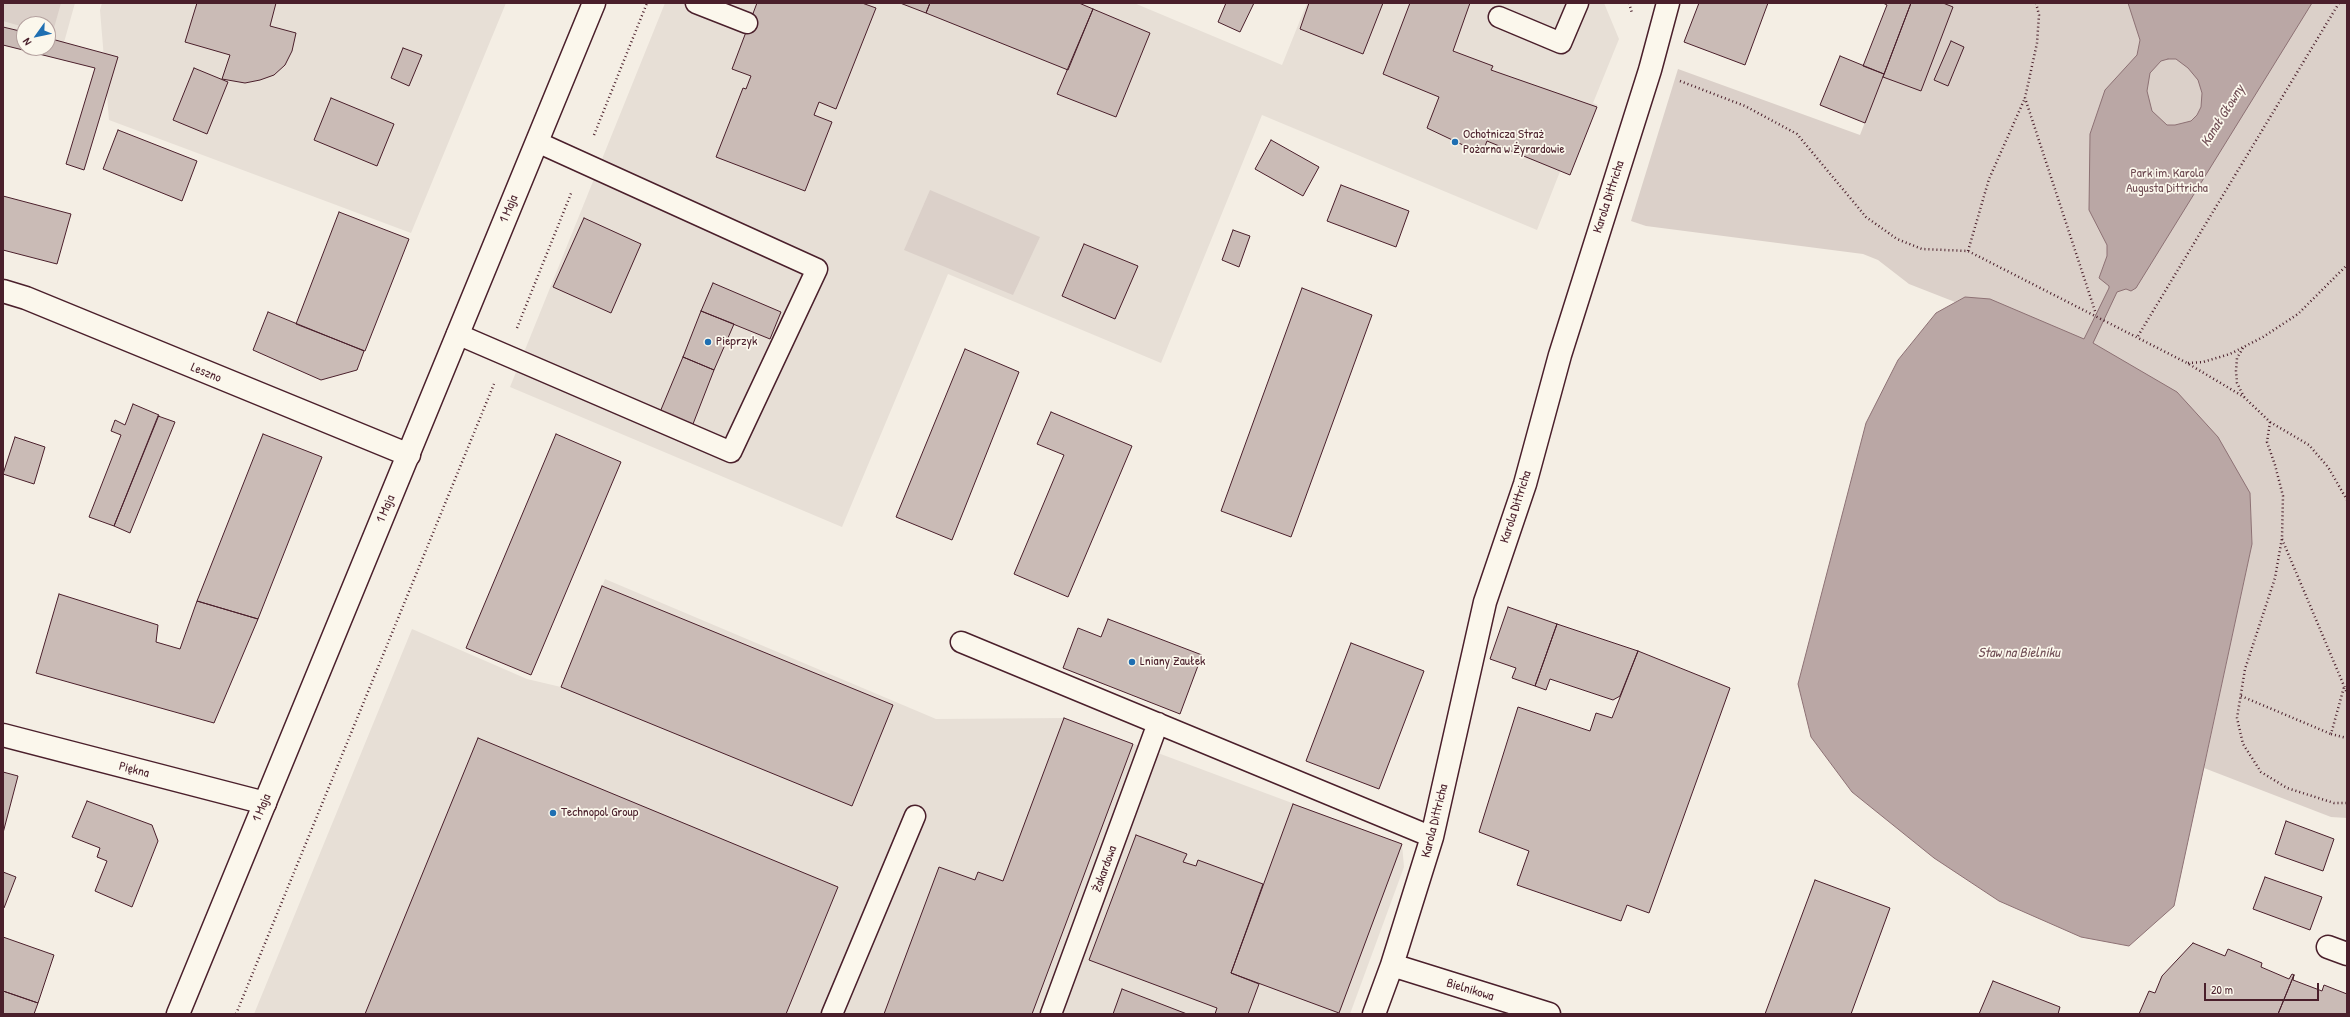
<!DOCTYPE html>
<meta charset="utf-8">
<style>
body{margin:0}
#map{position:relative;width:2350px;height:1017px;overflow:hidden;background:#f4eee4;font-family:"Patrick Hand",sans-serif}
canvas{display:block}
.frame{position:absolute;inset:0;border:4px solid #4a1f2b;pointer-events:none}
.north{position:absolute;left:16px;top:16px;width:40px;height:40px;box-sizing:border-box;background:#fbf7ec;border:1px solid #b4a19f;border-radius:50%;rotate:237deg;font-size:11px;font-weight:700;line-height:16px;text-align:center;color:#4a1f2b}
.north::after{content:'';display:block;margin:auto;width:14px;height:18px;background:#1f6fb2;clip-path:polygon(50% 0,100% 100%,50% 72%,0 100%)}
.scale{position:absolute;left:2204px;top:983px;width:115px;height:18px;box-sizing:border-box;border:2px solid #4a1f2b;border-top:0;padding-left:5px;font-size:12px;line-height:14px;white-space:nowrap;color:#4a1f2b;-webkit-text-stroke:3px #fbf7ec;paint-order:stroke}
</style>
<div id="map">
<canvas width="2350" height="1017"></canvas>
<div class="frame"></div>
<div class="north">N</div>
<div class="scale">20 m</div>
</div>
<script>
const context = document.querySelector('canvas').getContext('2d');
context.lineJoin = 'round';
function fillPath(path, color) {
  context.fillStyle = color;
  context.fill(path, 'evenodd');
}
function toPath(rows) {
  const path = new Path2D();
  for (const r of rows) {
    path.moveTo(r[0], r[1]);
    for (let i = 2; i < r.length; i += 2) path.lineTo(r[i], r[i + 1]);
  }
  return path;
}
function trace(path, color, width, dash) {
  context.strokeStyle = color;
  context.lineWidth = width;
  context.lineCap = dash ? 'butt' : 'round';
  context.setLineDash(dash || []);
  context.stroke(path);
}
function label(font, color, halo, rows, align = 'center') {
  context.font = font + ' "Patrick Hand",sans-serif';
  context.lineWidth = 3.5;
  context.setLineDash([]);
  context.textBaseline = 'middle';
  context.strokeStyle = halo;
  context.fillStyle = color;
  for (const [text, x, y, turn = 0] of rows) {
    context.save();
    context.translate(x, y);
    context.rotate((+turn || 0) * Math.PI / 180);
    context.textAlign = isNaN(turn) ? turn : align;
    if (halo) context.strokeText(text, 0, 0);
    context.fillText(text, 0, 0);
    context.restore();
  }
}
fillPath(toPath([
 [3,3,75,3,63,46,48,42,48,24,24,24,24,35,3,29],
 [102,3,506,3,411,233,109,120,100,10],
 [665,3,1134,3,1282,65,1307,3,1604,3,1619,39,1593,103,1598,105,1597,107,1571,172,1561,169,1537,230,1262,115,1161,363,948,274,842,527,510,387],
 [605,579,936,719,1064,718,1402,844,1404,867,1350,1014,254,1014,412,629,527,679,561,687]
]), '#e7dfd6');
fillPath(toPath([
 [3,3,61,3,52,35,48,33,48,24,24,24,24,27,3,21],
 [1911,3,2347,3,2347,818,2331,817,2204,768,2252,544,2250,493,1965,297,1955,302,1909,284,1878,260,1863,254,1646,226,1631,221,1678,69,1860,135],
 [930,190,1040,237,1013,295,904,250]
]), '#dbd0c9');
const water = toPath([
 [2128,3,2312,3,2136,288,2131,291,2126,289,2117,292,2093,343,2177,392,2218,437,2250,493,2252,544,2174,906,2129,946,2081,937,1999,901,1934,858,1852,792,1811,737,1798,684,1866,423,1898,360,1936,313,1965,297,1990,299,2084,339,2109,288,2109,286,2099,278,2107,256,2107,245,2089,210,2090,134,2105,90,2137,55,2140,40,2128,3],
 [2168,59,2176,59,2188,68,2198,80,2202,93,2201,107,2197,115,2191,121,2175,125,2167,125,2152,111,2147,91,2150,73,2161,61,2168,59]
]);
fillPath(water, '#baa7a5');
trace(water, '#8d7174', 1);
const building = toPath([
 [197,3,276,3,270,26,296,33,292,51,285,65,274,75,260,80,245,83,222,79,230,55,185,42,197,3],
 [757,3,862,3,876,8,836,109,819,102,814,115,832,122,805,191,716,157,743,88,746,89,751,76,732,69,757,3],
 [900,3,930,3,926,13,900,3],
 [930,3,1079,3,1093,9,1068,70,926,13,930,3],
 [1226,3,1254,3,1240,32,1218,22,1226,3],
 [1309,3,1383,3,1363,54,1300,29,1309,3],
 [1410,3,1470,3,1453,51,1493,66,1491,70,1597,107,1570,175,1487,141,1482,154,1427,128,1439,97,1383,74,1410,3],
 [1699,3,1768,3,1745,65,1684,42,1699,3],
 [1883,3,1911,3,1884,74,1863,66,1887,5,1883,3],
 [1911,3,1943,3,1953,7,1921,91,1883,77,1911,3],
 [1093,9,1150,33,1116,117,1057,94,1093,9],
 [3,27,24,32,24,48,48,48,48,38,118,57,84,170,66,164,95,68,3,45,3,27],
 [1951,41,1964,47,1948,86,1934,80,1951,41],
 [403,48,422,55,409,86,391,78,403,48],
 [1840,56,1884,74,1865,123,1820,105,1840,56],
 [194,68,228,82,207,134,173,120,194,68],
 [331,98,394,124,377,166,314,140,331,98],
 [118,130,197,161,182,201,103,169,118,130],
 [1271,140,1319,167,1303,196,1255,169,1271,140],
 [1341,185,1409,211,1396,247,1327,221,1341,185],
 [3,196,71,214,57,264,3,250,3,196],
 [339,212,409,239,365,351,296,324,339,212],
 [584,218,641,244,611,313,553,287,584,218],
 [1233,230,1250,236,1239,267,1222,260,1233,230],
 [1084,244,1138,266,1115,319,1062,296,1084,244],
 [713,283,781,312,770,339,701,311,713,283],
 [1302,288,1372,315,1291,537,1221,511,1302,288],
 [701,311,734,324,714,370,683,357,701,311],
 [268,312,364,351,357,370,321,380,253,350,268,312],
 [965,349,1019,372,952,540,896,517,965,349],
 [683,357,714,370,693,424,660,412,683,357],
 [133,404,159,415,114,526,89,517,121,435,111,431,115,420,125,425,133,404],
 [1051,412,1132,446,1068,597,1014,574,1064,455,1037,444,1051,412],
 [158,416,175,422,130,533,114,526,158,416],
 [263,434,322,457,258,619,197,601,263,434],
 [556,434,621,462,531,675,466,648,556,434],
 [15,437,45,447,34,484,3,474,15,437],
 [602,586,893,705,852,806,561,687,602,586],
 [59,594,158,625,156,642,180,649,197,601,258,619,214,723,36,673,59,594],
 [1508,607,1557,624,1535,686,1512,678,1516,668,1490,659,1508,607],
 [1108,619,1202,655,1180,714,1063,668,1078,628,1101,637,1108,619],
 [1557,624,1638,651,1620,696,1613,700,1550,679,1546,690,1535,686,1557,624],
 [1351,643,1424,671,1379,789,1306,761,1351,643],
 [1638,651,1730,688,1649,913,1627,905,1621,921,1517,885,1529,851,1479,832,1518,707,1590,731,1596,713,1612,718,1638,651],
 [1064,718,1133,744,1032,1014,884,1014,939,867,975,880,978,872,1003,881,1064,718],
 [478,738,838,887,786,1014,365,1014,478,738],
 [3,772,18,776,3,833,3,772],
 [87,801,152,825,158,841,132,907,95,891,107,861,97,857,100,848,72,837,87,801],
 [1293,804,1402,844,1339,1013,1231,973,1293,804],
 [2286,821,2334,839,2323,871,2275,854,2286,821],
 [1136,835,1187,854,1183,862,1196,866,1198,860,1263,884,1231,973,1259,984,1248,1014,1215,1014,1217,1008,1089,960,1136,835],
 [3,872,16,877,4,908,3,908,3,872],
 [2265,877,2322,897,2310,930,2253,909,2265,877],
 [1815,880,1890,908,1851,1014,1765,1014,1815,880],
 [3,937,54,955,38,1003,3,991,3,937],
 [2193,943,2225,956,2228,949,2262,963,2261,967,2289,979,2292,974,2294,975,2278,1014,2139,1014,2149,991,2155,993,2162,976,2193,943],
 [2294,975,2293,980,2322,991,2324,985,2347,994,2347,1014,2278,1014,2294,975],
 [1993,981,2060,1007,2058,1014,1979,1014,1993,981],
 [1122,989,1187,1014,1113,1014,1122,989],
 [3,991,38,1003,34,1014,3,1014,3,991]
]);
fillPath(building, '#cabbb6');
trace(building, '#4a1f2b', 1);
const service = toPath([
 [696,3,747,23],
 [1499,17,1561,43,1578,3],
 [457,334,731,452,817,269,537,142],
 [961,642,1432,837],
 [832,1014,915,816],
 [1051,1014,1158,723]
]);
const minor = toPath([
 [3,291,26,298,409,455],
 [3,735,265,803],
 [2328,947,2347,954],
 [1392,965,1549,1014],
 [1374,1014,1392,965,1432,837,1485,602,1525,484,1560,355,1650,70,1668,3]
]);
const tertiary = toPath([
 [178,1014,594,3]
]);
trace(service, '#4a1f2b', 23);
trace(minor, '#4a1f2b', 25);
trace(tertiary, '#4a1f2b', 25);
trace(toPath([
 [1629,3,1632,13],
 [2036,3,2039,15,2037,43,2025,98,2096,314],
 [1680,81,1745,106,1797,134,1866,217,1897,239,1922,249,1968,251,2187,363,2244,397,2270,422,2309,445,2328,467,2347,500],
 [594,135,647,3],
 [1968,251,1989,179,2025,98],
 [517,328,572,191],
 [2138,336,2339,3],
 [2243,348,2237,358,2236,371,2237,383,2244,397],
 [2188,363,2203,362,2230,354,2263,337,2298,314,2347,265],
 [2270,422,2267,442,2275,465,2283,496,2282,538,2275,578,2245,669,2237,718,2243,744,2261,772,2287,788,2334,803,2347,803],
 [2282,539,2347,693],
 [2347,688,2344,687,2331,734,2347,738],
 [2241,696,2331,734],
 [236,1014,494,384]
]), '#4a1f2b', 2.5, [1, 3]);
trace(service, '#fbf7ec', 20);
trace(minor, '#fbf7ec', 22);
trace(tertiary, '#fbf7ec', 22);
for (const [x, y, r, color] of [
 [1455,142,4,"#1f6fb2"],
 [708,342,4,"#1f6fb2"],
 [1132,662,4,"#1f6fb2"],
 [553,813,4,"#1f6fb2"]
]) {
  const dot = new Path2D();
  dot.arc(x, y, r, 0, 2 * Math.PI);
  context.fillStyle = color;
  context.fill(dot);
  trace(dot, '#fbf7ec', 1.5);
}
label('13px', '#4a1f2b', '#fbf7ec', [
 ["Ochotnicza Straż",1463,135],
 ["Pożarna w Żyrardowie",1463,150],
 ["Pieprzyk",716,342],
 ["Lniany Zaułek",1140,662],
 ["Technopol Group",561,813]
], 'left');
label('13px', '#6e4b52', '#fbf7ec', [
 ["Park im. Karola",2167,174],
 ["Augusta Dittricha",2167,189]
]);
label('13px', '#4a1f2b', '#fbf7ec', [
 ["Karola Dittricha",1609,197,-72],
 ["1 Maja",509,209,-68],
 ["Leszno",206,373,22],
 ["Karola Dittricha",1516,507,-72],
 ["1 Maja",386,509,-67],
 ["Piękna",134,770,15],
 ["1 Maja",262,808,-68],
 ["Karola Dittricha",1435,821,-76],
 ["Żakardowa",1105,869,-70],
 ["Bielnikowa",1470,990,17]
]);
label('italic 14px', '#714f56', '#fbf7ec', [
 ["Kanał Głowny",2223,116,-58],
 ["Staw na Bielniku",2019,653]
]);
</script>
